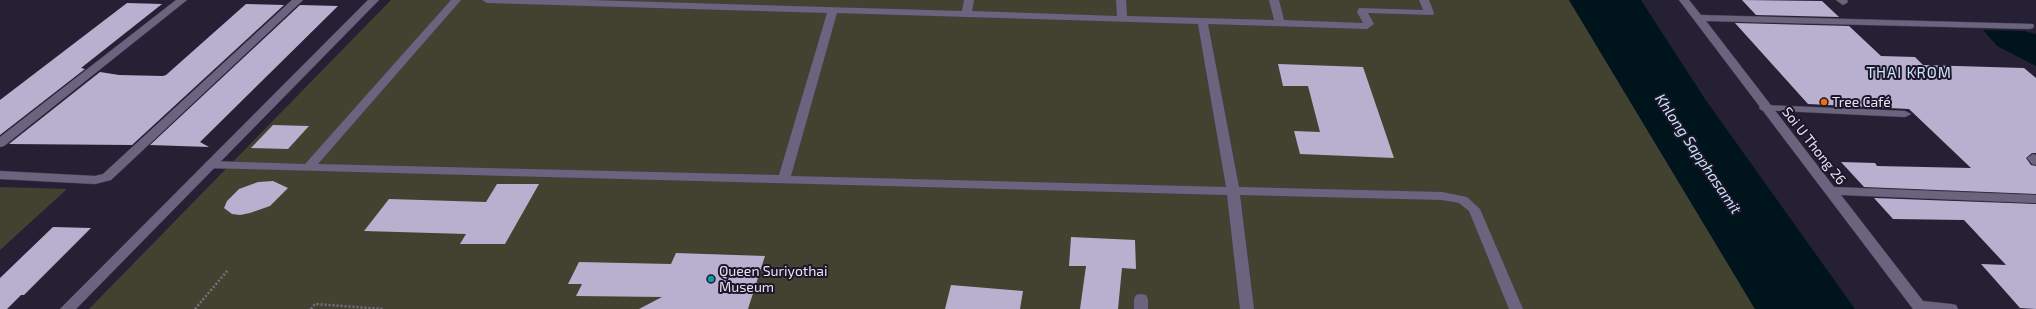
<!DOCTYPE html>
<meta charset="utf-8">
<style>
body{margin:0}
canvas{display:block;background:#262035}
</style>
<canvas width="2036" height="309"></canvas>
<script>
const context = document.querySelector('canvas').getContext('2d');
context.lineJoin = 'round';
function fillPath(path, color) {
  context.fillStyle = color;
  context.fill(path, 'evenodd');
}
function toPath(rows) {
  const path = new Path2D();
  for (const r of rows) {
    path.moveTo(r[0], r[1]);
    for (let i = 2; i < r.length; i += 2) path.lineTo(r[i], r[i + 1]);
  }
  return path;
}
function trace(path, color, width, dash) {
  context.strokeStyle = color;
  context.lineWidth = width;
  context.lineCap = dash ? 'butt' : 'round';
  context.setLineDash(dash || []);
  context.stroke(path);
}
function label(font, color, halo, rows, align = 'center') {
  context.font = font + ' "Exo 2",sans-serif';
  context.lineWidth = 4;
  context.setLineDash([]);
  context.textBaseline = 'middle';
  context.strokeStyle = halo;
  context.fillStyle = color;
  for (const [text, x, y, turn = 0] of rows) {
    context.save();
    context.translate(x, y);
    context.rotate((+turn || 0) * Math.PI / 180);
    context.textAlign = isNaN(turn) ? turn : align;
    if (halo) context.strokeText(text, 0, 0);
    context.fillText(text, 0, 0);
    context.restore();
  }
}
fillPath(toPath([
 [391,0,1569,0,1755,309,89,309],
 [0,187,67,189,0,250]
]), '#414230');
fillPath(toPath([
 [1569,0,1641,0,1705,99,1855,309,1755,309],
 [1983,30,2024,31,2036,34,2036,66,1997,46]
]), '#00141c');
fillPath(toPath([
 [1742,0,1822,1,1839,17,1756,15],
 [127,3,162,4,81,68,85,69,0,135,0,100],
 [246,4,284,5,132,145,9,144,100,72,119,75,163,76,166,75],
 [300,5,338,6,200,142,209,147,150,145],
 [1735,23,1849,26,1881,56,1915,57,1923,65,2024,68,2036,78,2036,153,2032,153,2026,158,2031,165,2036,166,2036,194,1864,187,1841,162,1875,163,1877,166,1971,168,1909,109,1808,104],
 [1278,64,1363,67,1394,158,1300,154,1294,131,1320,132,1308,86,1283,86],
 [273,125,309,126,288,149,251,148],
 [273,181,288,188,270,206,250,213,240,215,232,214,224,208,227,201,239,189,258,182],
 [497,184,539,184,505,244,460,244,466,234,364,231,389,199,486,202],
 [1874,198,2036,204,2036,309,2020,308,1981,264,2006,265,1964,220,1893,219],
 [53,227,91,228,24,295,21,295,7,309,0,309,0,278],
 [1071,237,1135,240,1136,269,1122,268,1118,309,1080,309,1086,266,1069,266],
 [676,253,765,256,748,309,639,309,662,297,576,296,582,284,568,284,579,262,671,264],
 [951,285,1023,291,1020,309,945,309]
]), '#b8b0ce');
const lane = toPath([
 [176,0,187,0,4,146,0,147,0,137,176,0],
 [292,0,303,0,111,180,95,184,0,179,0,171,95,176,103,174,292,0],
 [451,0,461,0,318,164,779,175,827,13,487,3,482,0,588,0,962,11,964,0,974,0,972,11,1117,16,1116,0,1126,0,1127,16,1274,20,1269,0,1279,0,1284,20,1363,23,1357,12,1359,8,1423,10,1419,0,1429,0,1434,13,1433,15,1368,13,1374,24,1367,29,1208,24,1239,187,1442,192,1467,197,1480,209,1523,309,1509,309,1469,211,1459,203,1442,200,1240,195,1254,309,1240,309,1227,195,206,168,204,165,206,162,210,161,305,164,451,0],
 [837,13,1198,24,1226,187,791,176,837,13],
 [1836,0,1847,0,1848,2,1843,5,1836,0],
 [1765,105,1905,111,1911,114,1905,117,1761,110,1759,108,1761,106,1765,105],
 [2033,154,2036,155,2036,165,2032,164,2027,158,2033,154],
 [1141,294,1146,295,1148,299,1148,309,1134,309,1134,299,1136,295,1141,294]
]);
const street = toPath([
 [368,0,379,0,76,309,60,309,368,0],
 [1679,0,1689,0,1701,15,2033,24,2034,26,2033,28,2029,29,1706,21,1834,187,2036,195,2036,203,1841,195,1923,301,1951,304,1956,305,1958,309,1913,309,1679,0]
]);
trace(lane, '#433e4f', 1);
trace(street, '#433e4f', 1);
trace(toPath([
 [195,309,228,270],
 [311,309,315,304,384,309]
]), '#746f81', 2.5, [2, 2]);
fillPath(lane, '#6b647e');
fillPath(street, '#6b647e');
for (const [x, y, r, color] of [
 [1824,102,4,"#e8710a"],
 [711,279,4,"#0f9aa8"]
]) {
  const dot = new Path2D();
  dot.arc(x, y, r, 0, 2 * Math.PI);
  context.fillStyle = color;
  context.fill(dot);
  trace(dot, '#1d162b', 1.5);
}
label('14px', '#e7e4f2', '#1d162b', [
 ["Tree Café",1832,102],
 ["Queen Suriyothai",719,271],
 ["Museum",719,287]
], 'left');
label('14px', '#e7e4f2', '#1d162b', [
 ["Soi U Thong 26",1814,146,52]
]);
context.letterSpacing = '1px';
label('15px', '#cae6fa', '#1d162b', [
 ["THAI KROM",1909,73]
]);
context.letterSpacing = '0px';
label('italic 15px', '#c5e9f9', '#1d162b', [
 ["Khlong Sapphasamit",1698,154,56]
]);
</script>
